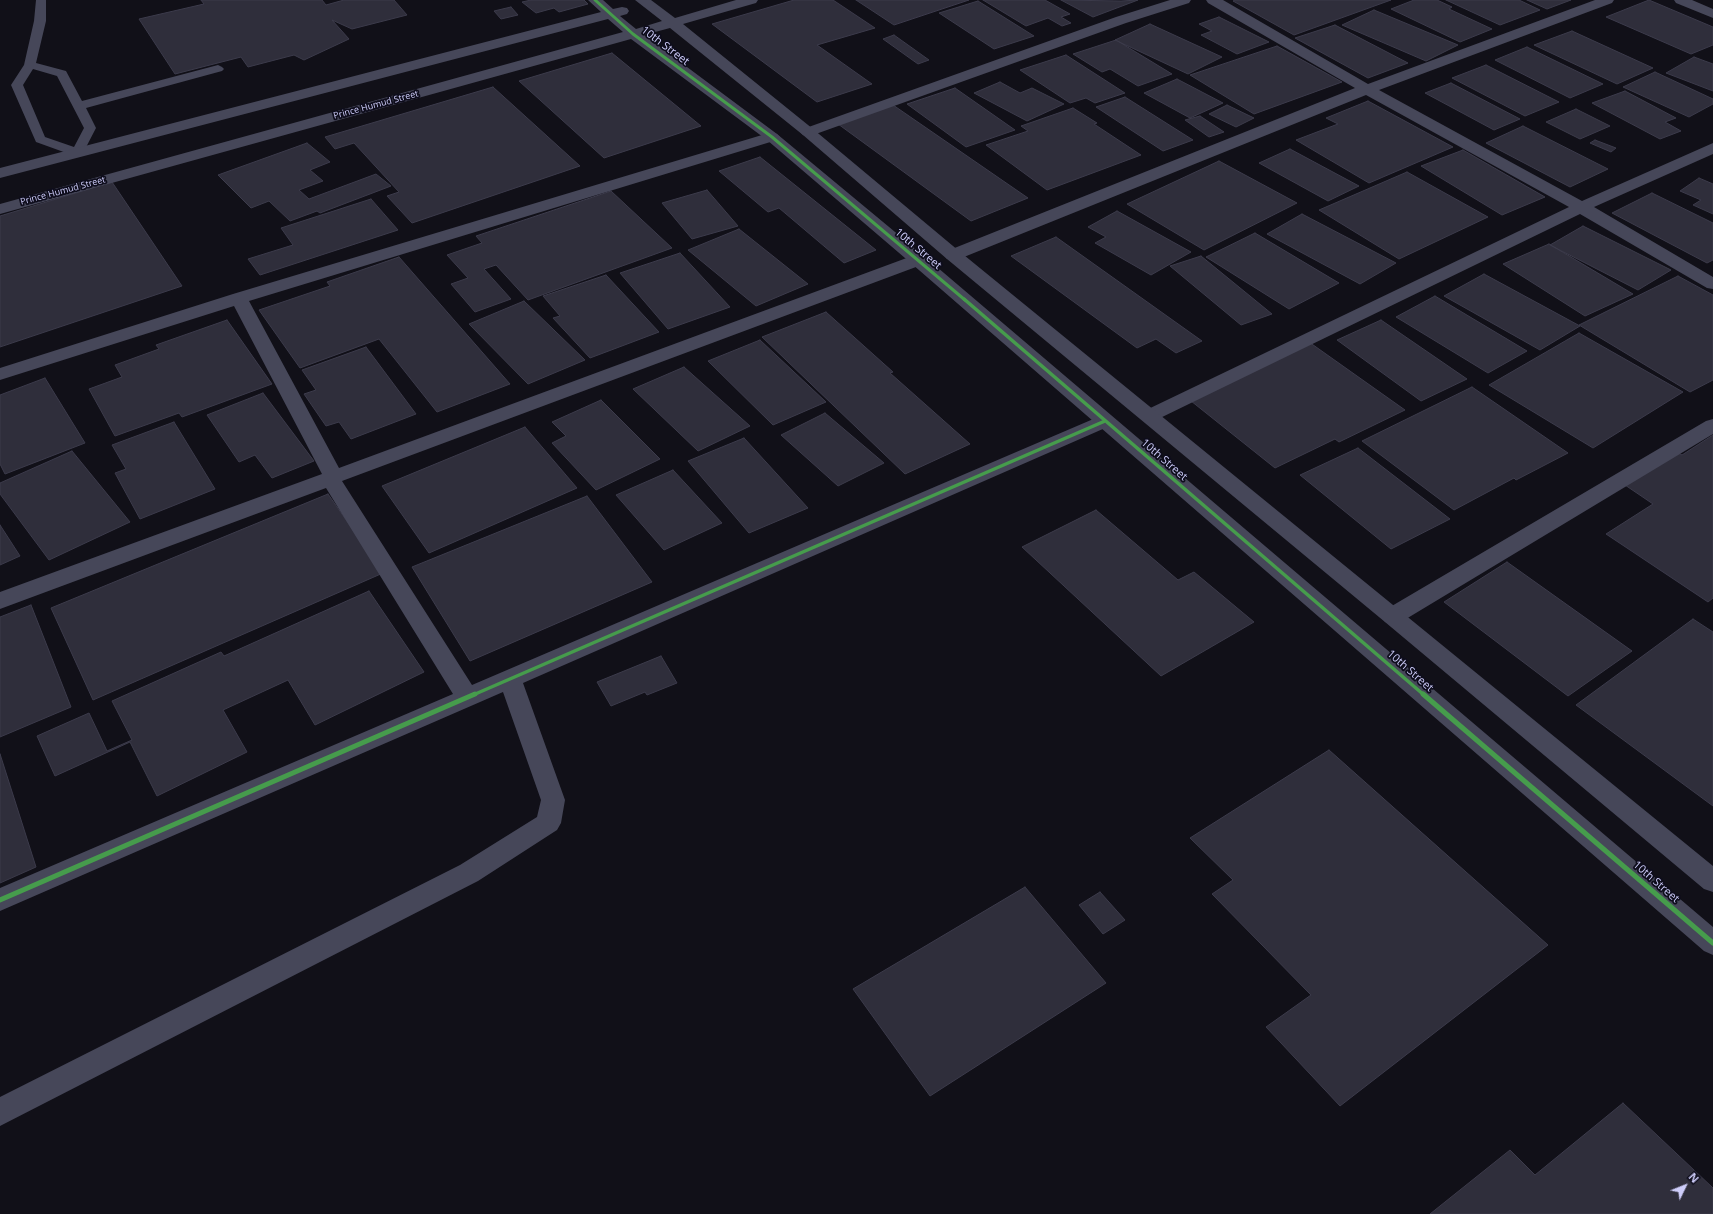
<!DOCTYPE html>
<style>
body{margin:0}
#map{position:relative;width:1713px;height:1214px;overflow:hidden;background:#111018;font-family:"Open Sans",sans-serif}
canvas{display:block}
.north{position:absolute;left:1665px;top:1166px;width:40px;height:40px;-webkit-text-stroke:3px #0e0d1c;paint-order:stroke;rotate:47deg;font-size:11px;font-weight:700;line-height:16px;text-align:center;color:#cecdfa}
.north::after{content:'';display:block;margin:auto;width:14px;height:18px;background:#cecdfa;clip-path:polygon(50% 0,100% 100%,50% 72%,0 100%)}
</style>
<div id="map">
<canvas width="1713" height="1214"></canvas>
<div class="north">N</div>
</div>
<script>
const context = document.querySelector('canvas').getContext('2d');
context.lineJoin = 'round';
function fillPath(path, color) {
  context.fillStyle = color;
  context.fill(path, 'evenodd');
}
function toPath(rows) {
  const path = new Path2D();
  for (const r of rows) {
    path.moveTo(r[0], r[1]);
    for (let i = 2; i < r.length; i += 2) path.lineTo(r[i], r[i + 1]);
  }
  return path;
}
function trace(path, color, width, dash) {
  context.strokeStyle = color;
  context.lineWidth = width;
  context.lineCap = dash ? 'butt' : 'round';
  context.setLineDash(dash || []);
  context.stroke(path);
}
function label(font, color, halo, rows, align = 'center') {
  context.font = font + ' "Open Sans",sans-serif';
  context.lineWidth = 3.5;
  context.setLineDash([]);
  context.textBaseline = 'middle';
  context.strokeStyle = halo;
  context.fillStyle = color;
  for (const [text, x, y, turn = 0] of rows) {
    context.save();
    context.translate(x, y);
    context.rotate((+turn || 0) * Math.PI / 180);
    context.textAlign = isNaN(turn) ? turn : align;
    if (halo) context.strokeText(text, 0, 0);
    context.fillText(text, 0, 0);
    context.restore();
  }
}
const building = toPath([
 [201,0,322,0,326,5,344,0,394,0,407,15,352,29,332,20,349,39,304,60,294,55,248,67,241,57,175,74,139,19,204,4,201,0],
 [531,0,584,0,588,4,559,12,554,8,536,13,522,2,531,0],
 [794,0,833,0,875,28,817,45,872,84,817,102,712,24,794,0],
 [856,0,969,0,894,25,856,0],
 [983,0,1045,0,1070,14,1061,17,1071,23,1062,26,1048,18,1026,26,983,0],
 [1061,0,1121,1,1138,0,1093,17,1061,0],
 [1235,0,1391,0,1294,35,1233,1,1235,0],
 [1414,0,1437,0,1452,7,1449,9,1492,29,1460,42,1391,9,1414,0],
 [1446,0,1519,0,1540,10,1500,25,1446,0],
 [1527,0,1571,0,1547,9,1527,0],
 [1649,0,1713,27,1713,45,1691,54,1606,17,1649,0],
 [978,1,1034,36,994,49,939,13,978,1],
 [511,7,518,15,501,19,494,11,511,7],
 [1374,10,1458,45,1426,61,1342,25,1374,10],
 [1219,17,1269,42,1237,54,1201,35,1212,31,1199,24,1219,17],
 [1150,24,1222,57,1188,74,1115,40,1150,24],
 [1335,25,1408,63,1368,78,1295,38,1335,25],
 [1572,31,1653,68,1617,84,1534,45,1572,31],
 [894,35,929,60,918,64,883,39,894,35],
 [1116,40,1172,74,1138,86,1110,69,1102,72,1073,54,1116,40],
 [1277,46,1342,82,1254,114,1190,75,1277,46],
 [1527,47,1603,84,1570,98,1495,60,1527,47],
 [612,53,701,126,604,158,519,81,612,53],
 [1066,55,1125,93,1095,103,1086,98,1070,103,1020,70,1066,55],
 [1694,57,1713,64,1713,91,1666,73,1694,57],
 [1486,65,1559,102,1525,116,1452,78,1486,65],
 [1655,72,1713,99,1713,104,1689,117,1623,87,1655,72],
 [1177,79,1223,103,1190,118,1144,93,1177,79],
 [1000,82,1020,93,1032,88,1064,104,1027,121,974,93,1000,82],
 [1451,83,1520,119,1494,130,1425,93,1451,83],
 [493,87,580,166,412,223,387,196,399,192,354,143,335,149,325,137,493,87],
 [955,88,1015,130,966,147,907,104,955,88],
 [1625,91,1676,118,1665,122,1681,131,1660,139,1592,103,1625,91],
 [1125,97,1193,140,1163,151,1096,107,1125,97],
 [1368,101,1453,147,1369,183,1296,140,1338,124,1326,118,1368,101],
 [893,105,1028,198,971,221,838,124,893,105],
 [1227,105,1254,118,1236,127,1209,114,1227,105],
 [1073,108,1097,123,1094,124,1141,155,1047,190,986,145,1028,131,1021,126,1073,108],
 [1576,109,1610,126,1580,139,1546,122,1576,109],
 [1200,116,1224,132,1209,137,1185,120,1200,116],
 [1523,126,1608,169,1570,187,1486,143,1523,126],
 [1595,140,1616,148,1611,152,1590,143,1595,140],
 [307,143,330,162,310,170,323,181,299,190,309,199,376,174,391,186,320,213,317,211,290,221,269,201,251,208,218,175,307,143],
 [1290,149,1359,186,1328,201,1259,163,1290,149],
 [1463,150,1545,197,1502,215,1421,166,1463,150],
 [760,157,876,250,844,263,779,208,768,212,719,171,760,157],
 [1219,161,1297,203,1204,250,1127,204,1219,161],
 [1407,172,1488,217,1399,259,1319,210,1407,172],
 [1699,178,1713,184,1713,214,1693,205,1701,200,1680,191,1699,178],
 [112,182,182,286,0,347,0,216,112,182],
 [707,190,738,226,692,239,662,203,707,190],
 [611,191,672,248,528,300,496,265,484,269,511,299,475,312,451,284,468,278,447,255,482,243,476,236,611,191],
 [1652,193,1713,223,1713,260,1707,263,1612,213,1652,193],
 [371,199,398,230,260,275,248,259,293,245,281,228,371,199],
 [1117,211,1191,252,1151,275,1095,243,1106,237,1088,227,1117,211],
 [1302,214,1396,263,1360,284,1267,234,1302,214],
 [1583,226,1671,270,1638,290,1550,245,1583,226],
 [739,229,808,284,756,306,688,250,739,229],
 [1255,233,1339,283,1289,309,1206,257,1255,233],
 [1056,237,1202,341,1176,353,1156,339,1137,348,1011,256,1056,237],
 [1549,244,1633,294,1585,316,1503,264,1549,244],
 [680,253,730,307,668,329,620,273,680,253],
 [1201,256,1272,314,1241,325,1170,266,1201,256],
 [399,257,510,384,437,412,379,339,300,368,259,310,330,286,327,282,399,257],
 [1484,274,1580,326,1540,350,1444,296,1484,274],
 [606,275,659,332,590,358,553,318,560,316,543,296,606,275],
 [1678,276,1713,295,1713,380,1690,392,1579,325,1678,276],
 [1435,296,1527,351,1488,373,1396,317,1435,296],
 [524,301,585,360,528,384,469,324,524,301],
 [826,312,893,372,890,373,970,444,905,474,762,337,826,312],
 [227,320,272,384,182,417,179,413,115,436,89,389,122,377,115,365,159,349,156,345,227,320],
 [1381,320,1467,379,1421,401,1337,340,1381,320],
 [1579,333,1683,392,1593,448,1489,385,1579,333],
 [760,340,826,402,773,425,708,361,760,340],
 [1309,342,1405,410,1339,442,1335,439,1275,468,1186,397,1309,342],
 [366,347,416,414,351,439,339,422,326,426,304,394,316,390,302,370,366,347],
 [684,367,750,426,698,451,633,389,684,367],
 [45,378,85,443,5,474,0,464,0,395,45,378],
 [1472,387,1568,453,1516,480,1514,478,1454,510,1362,441,1472,387],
 [263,393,314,461,272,478,255,455,239,462,207,415,263,393],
 [601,400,660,459,596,490,552,443,566,436,552,422,601,400],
 [825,413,884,463,838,486,781,435,825,413],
 [174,422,215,489,140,519,115,473,126,469,112,445,174,422],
 [525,427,577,488,429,553,382,486,525,427],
 [1713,435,1713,598,1708,602,1606,534,1653,504,1625,485,1677,452,1682,455,1713,435],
 [744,438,808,508,749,533,688,461,744,438],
 [1358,448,1450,519,1391,549,1300,475,1358,448],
 [72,451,130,522,49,560,0,494,0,483,72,451],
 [673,470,722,523,664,550,616,495,673,470],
 [328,494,383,573,93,700,51,608,328,494],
 [587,496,652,582,470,661,412,567,587,496],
 [1096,510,1178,580,1194,572,1254,622,1161,676,1022,547,1096,510],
 [0,525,20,556,0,565,0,525],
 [1507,562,1632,651,1568,696,1444,602,1507,562],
 [369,591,424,672,315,725,288,680,223,710,247,752,157,796,130,742,55,776,37,736,89,713,107,751,132,740,112,701,221,652,224,656,369,591],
 [31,605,71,707,0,737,0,617,31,605],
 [1693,619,1713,632,1713,806,1576,705,1693,619],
 [661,656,677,683,647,695,645,692,611,706,597,682,661,656],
 [1329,750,1548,945,1340,1106,1266,1027,1311,995,1212,894,1233,880,1190,838,1329,750],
 [0,754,36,867,0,883,0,754],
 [1025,887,1106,983,930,1096,853,989,1025,887],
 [1100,892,1125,920,1103,934,1079,905,1100,892],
 [1623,1103,1713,1188,1713,1214,1430,1214,1510,1150,1535,1175,1623,1103]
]);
fillPath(building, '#2f2e3b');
trace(building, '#3c3b4b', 1);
fillPath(toPath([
 [36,0,46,0,46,21,36,63,66,71,82,101,218,65,222,67,224,69,222,71,86,108,96,128,82,155,72,155,36,142,11,85,24,65,34,21,36,0],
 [33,69,57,76,84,128,74,147,45,137,23,85,33,69]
]), '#464759');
fillPath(toPath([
 [1170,0,1191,0,1189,3,1126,23,813,135,808,137,803,135,800,132,803,129,1116,17,1170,0],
 [1206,0,1223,0,1368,84,1595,0,1614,0,1612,3,1379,90,1582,201,1713,143,1713,154,1594,207,1713,277,1713,289,1707,288,1580,214,1156,420,1149,422,1142,420,1139,416,1142,412,1569,207,1366,95,959,259,953,260,947,259,944,255,947,251,1355,88,1208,3,1206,0],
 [1674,0,1692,0,1713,9,1713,18,1676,3,1674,0],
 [772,132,777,134,780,137,777,140,249,301,339,468,912,256,918,255,924,256,927,260,924,264,342,481,472,685,1098,417,1105,415,1112,417,1115,421,1112,425,523,683,565,800,561,823,557,830,478,881,0,1126,0,1097,460,865,537,817,541,800,503,692,0,911,0,888,453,694,326,488,0,609,0,592,322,474,234,306,0,380,0,368,233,294,772,132],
 [1713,419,1713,434,1401,622,1393,624,1385,622,1382,616,1385,610,1706,421,1713,419]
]), '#464759');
fillPath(toPath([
 [588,0,603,0,613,9,622,7,627,8,629,11,627,14,620,16,636,29,662,21,635,0,651,0,675,18,736,0,758,0,756,3,683,24,813,129,959,251,1713,866,1713,892,1704,889,1385,622,947,259,803,135,670,28,644,35,777,134,924,256,1713,927,1713,955,1704,951,912,264,767,140,631,39,0,214,0,204,623,32,608,19,0,178,0,168,601,12,588,0]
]), '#464759');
trace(toPath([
 [595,0,633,34,772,137,965,300]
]), '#469c4c', 3);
trace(toPath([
 [964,299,1424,695],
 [473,695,1105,421]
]), '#469c4c', 3.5);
trace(toPath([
 [1423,694,1713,943],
 [0,900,475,694]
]), '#469c4c', 5);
label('9px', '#cecdfa', '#0e0d1c', [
 ["Prince Humud Street",376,105,-15],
 ["Prince Humud Street",63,191,-15]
]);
label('11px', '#cecdfa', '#0e0d1c', [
 ["10th Street",665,46,37],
 ["10th Street",918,249,40],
 ["10th Street",1164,460,41],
 ["10th Street",1410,671,41],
 ["10th Street",1656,882,41]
]);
</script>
